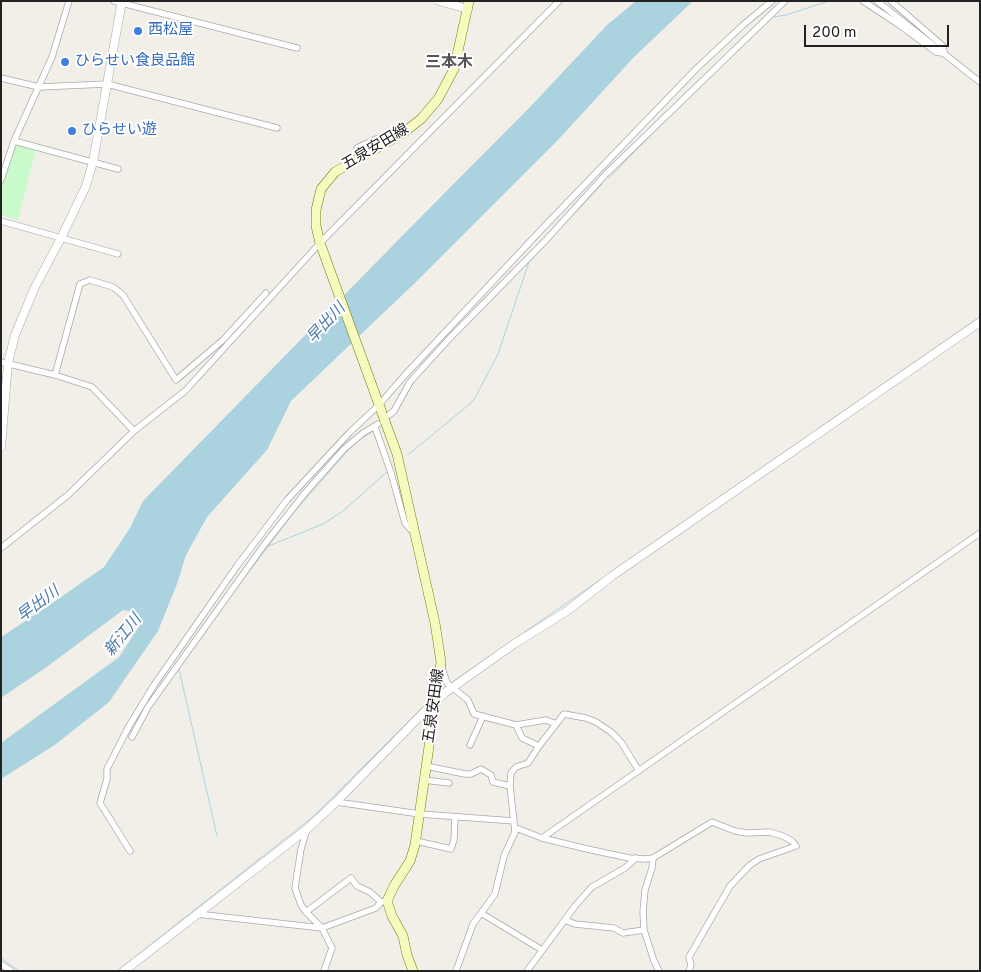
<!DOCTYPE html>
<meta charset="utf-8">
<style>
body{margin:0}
#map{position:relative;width:981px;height:972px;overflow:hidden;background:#f2efe9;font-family:Overpass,sans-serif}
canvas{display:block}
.frame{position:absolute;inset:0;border:2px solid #222;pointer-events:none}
.scale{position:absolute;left:804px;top:25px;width:145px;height:22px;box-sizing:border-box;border:2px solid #222;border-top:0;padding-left:6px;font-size:15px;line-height:18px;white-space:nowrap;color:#222;-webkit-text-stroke:4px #fff;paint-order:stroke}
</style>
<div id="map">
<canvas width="981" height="972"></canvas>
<div class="frame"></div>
<div class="scale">200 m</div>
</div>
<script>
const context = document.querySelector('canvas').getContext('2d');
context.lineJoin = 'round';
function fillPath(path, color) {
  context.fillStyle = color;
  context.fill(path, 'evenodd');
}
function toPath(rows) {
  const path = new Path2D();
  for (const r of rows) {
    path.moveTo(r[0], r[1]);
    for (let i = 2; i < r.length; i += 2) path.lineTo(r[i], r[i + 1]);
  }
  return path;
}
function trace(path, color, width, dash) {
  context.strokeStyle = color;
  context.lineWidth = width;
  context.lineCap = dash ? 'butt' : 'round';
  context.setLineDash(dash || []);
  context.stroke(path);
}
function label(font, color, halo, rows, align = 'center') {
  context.font = font + ' Overpass,"Noto Sans JP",sans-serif';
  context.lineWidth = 4;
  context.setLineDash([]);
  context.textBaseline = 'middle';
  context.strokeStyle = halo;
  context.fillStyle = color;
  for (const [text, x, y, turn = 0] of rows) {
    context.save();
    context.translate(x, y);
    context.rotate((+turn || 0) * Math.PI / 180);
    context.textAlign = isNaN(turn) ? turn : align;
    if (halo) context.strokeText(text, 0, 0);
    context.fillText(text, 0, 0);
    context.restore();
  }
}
fillPath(toPath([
 [15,143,36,149,18,220,1,215,1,187]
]), '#c8facc');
fillPath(toPath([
 [636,1,693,1,634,57,557,141,418,280,291,401,267,450,207,517,186,555,177,584,158,631,109,702,56,744,1,779,1,743,119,657,140,625,134,612,123,610,48,666,1,698,1,637,41,611,104,567,130,528,143,501,404,234,531,106,607,25]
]), '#aad3df');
trace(toPath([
 [773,17,786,15,829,1],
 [751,38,789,1],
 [609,178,658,128],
 [556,233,602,184],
 [522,269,540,250],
 [403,400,414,382],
 [359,440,373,431],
 [409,454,472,402,476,396,498,354,529,262],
 [266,547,323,524,343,511,388,471],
 [244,578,295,511,352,446],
 [179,669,217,836],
 [451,683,980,317],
 [1,958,19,971],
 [117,971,314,816,425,705]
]), '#aad3df', 1);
const minor = toPath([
 [114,1,297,48],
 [863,1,898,24,936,52,942,53],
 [877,1,980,82],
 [891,1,943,46,944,53],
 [1,78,39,87,107,84,277,128],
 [14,141,118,169],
 [357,148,389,133,401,133],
 [1,180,14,141,52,57,69,1],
 [1,221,118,254],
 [1,362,55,375,92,387,134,431],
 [55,375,80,284,90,280,113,287,123,295,176,380,223,340,266,293],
 [389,415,394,411,410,382,448,340,546,240,606,174,785,1],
 [375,427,391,473,405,523,413,532],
 [1,548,68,495,134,431,185,391,320,243,559,1],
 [442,668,447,683,468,700,474,714,516,725,522,738,539,746],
 [516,725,546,720,556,724],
 [132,737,148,707,264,545,305,493,344,449,363,433,378,424],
 [470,745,483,716],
 [426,766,465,774,471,774,481,769,491,775,493,782,510,786],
 [424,780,449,783],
 [336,802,420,814,514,821],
 [516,828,542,838,587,849,629,858,645,859,653,858,712,822,735,831,747,833,769,832,783,836,792,841,796,846,759,859,750,865,730,886,689,957,691,965,689,971],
 [307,829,301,849,295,888,301,905,306,912,322,928,332,948,324,971],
 [542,838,980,533],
 [416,841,451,849,454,840,455,817],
 [130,851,100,803,107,779,107,769,129,726,154,685,237,566,287,500,350,432,378,406,404,376,541,230,696,69,743,25,772,1],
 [653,858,652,868,645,890,643,912,644,930,654,961,659,971],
 [306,912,351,878,357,886,370,892,381,902],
 [481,913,542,950],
 [197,914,322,928,376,908,381,902,387,901],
 [565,920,575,924,614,928,623,933,644,930],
 [1,964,11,971],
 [456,971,473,924,495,894,504,856,515,832,510,786,511,773,516,767,528,763,539,746,564,714,586,718,596,722,611,732,621,742,639,771],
 [527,971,575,906,592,887,625,868,636,858]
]);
const tertiary = toPath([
 [439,1,468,9],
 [1,447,8,363,15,335,35,287,61,238,86,186,93,162,122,1],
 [124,971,307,829,336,802,429,707,446,692,514,644,567,611,612,576,980,322]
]);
const secondary = toPath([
 [413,971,407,955,403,936,392,916,387,901,394,886,410,861,415,845,441,662,435,623,397,454,320,243,316,226,316,210,321,189,335,172,403,133,421,119,438,99,454,69,469,1]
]);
trace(minor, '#a9a9a9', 7);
trace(tertiary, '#a9a9a9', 9);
trace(secondary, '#707d05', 10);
trace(minor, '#fff', 5.5);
trace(tertiary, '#fff', 8);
trace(secondary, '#f7fabf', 9);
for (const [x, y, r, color] of [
 [138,31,5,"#3f7fe0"],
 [65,62,5,"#3f7fe0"],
 [72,131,5,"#3f7fe0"]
]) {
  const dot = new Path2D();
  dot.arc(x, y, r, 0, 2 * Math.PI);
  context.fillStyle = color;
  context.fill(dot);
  trace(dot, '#fff', 2);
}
label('15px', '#366cbe', '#fff', [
 ["西松屋",148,31],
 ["ひらせい食良品館",75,62],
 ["ひらせい遊",82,131]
], 'left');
label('15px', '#222', '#fff', [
 ["五泉安田線",376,148,-31],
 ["五泉安田線",435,706,-82]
]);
label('bold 16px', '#555', '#fff', [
 ["三本木",449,64]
]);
label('italic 16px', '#4a7aab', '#fff', [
 ["早出川",327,324,-47],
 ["早出川",39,605,-37],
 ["新江川",124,636,-51]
]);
</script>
